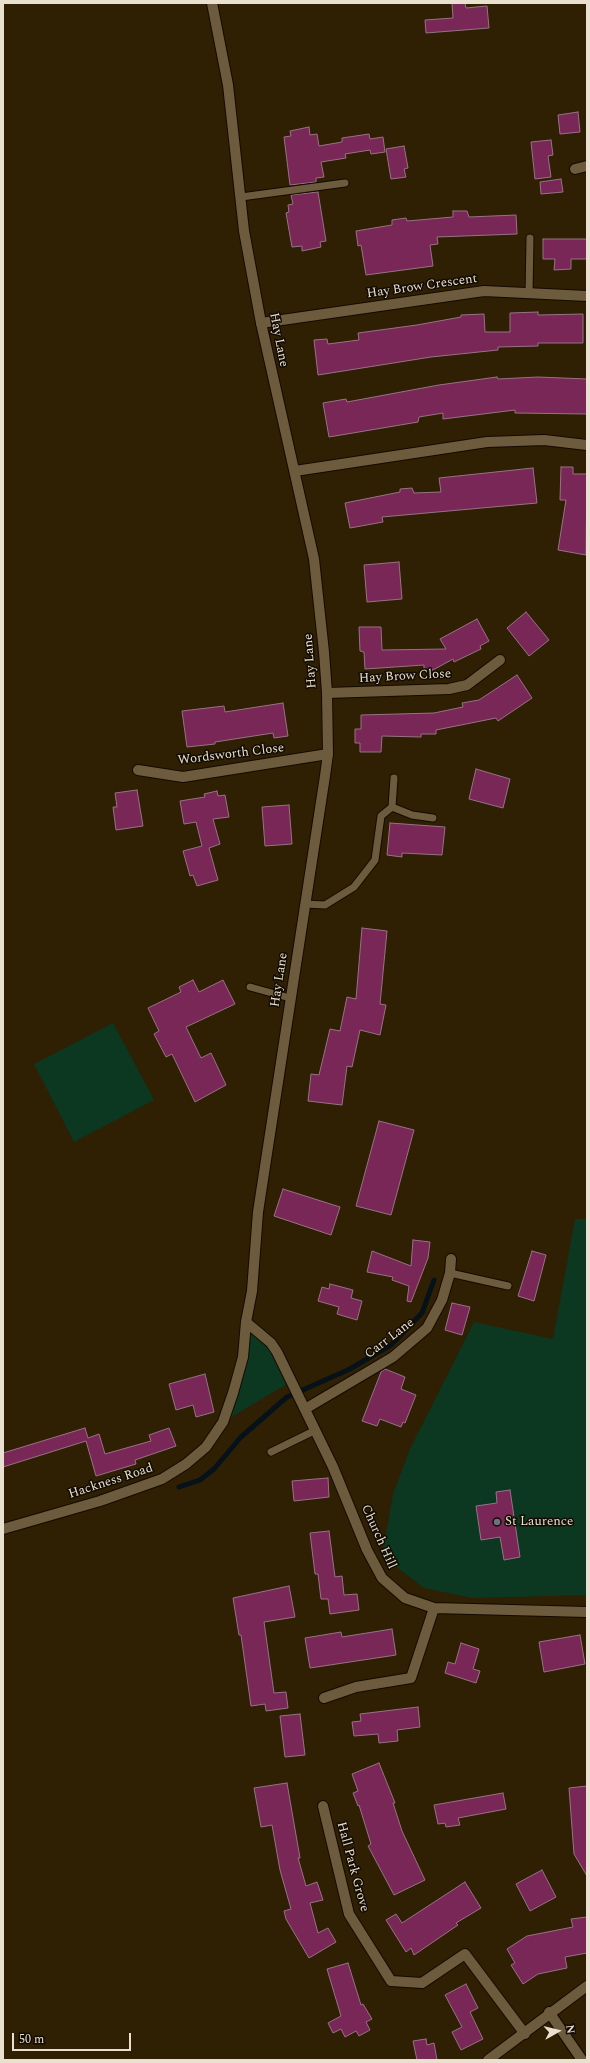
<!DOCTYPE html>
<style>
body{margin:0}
#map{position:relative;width:590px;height:2063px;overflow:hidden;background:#2f2003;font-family:Spectral,serif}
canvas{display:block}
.frame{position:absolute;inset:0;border:4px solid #eae0d0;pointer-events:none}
.north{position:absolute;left:538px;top:2011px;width:40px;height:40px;-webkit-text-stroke:3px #120b02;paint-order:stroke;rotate:82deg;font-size:11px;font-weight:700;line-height:16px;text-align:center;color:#eae0d0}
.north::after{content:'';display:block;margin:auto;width:14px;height:18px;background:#eae0d0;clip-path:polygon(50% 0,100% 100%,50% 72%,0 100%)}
.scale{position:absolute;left:12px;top:2033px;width:119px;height:18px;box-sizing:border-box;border:2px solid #eae0d0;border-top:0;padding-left:5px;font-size:12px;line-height:14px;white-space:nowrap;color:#eae0d0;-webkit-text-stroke:3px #120b02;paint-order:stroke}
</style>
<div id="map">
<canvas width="590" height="2063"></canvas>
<div class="frame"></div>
<div class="north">N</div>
<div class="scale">50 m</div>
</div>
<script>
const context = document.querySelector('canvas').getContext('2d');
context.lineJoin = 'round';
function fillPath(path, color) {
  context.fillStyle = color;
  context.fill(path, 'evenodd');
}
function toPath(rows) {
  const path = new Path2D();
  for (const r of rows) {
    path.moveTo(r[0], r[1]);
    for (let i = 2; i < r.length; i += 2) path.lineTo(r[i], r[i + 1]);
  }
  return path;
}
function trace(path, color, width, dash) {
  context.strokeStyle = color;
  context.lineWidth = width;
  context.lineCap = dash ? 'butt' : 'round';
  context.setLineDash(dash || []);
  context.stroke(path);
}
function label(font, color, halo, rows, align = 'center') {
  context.font = font + ' Spectral,serif';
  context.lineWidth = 3;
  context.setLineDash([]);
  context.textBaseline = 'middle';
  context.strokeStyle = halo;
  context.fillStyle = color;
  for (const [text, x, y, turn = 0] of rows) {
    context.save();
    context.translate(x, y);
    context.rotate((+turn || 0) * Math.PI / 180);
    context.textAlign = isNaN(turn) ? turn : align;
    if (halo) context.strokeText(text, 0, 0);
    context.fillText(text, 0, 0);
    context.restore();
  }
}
fillPath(toPath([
 [113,1023,154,1100,74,1142,34,1064],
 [575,1219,587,1219,587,1595,472,1598,424,1588,382,1556,393,1494,410,1449,474,1322,553,1339],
 [246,1322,271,1343,292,1381,223,1422]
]), '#0c3721');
trace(toPath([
 [179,1487,200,1480,214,1469,241,1437,287,1397,350,1369,391,1345,422,1313,434,1280]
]), '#06121a', 5);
const building = toPath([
 [452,3,465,3,466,8,487,6,489,28,426,33,425,20,453,18,452,3],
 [578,112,580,132,560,134,558,115,578,112],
 [309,127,310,135,317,134,319,146,342,142,342,138,369,134,370,139,383,137,385,152,371,154,370,150,345,154,346,158,321,162,324,177,316,178,316,182,290,185,284,137,291,136,290,131,309,127],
 [551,140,553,155,548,156,551,177,535,179,531,142,551,140],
 [404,146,408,168,404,169,406,177,391,179,386,149,404,146],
 [561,179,563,192,541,194,540,182,561,179],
 [318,192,326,241,320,242,321,247,302,251,302,246,292,247,286,213,289,212,288,205,293,204,291,195,318,192],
 [453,211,467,211,469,217,516,215,517,234,437,237,438,244,430,245,433,266,366,275,361,245,358,246,356,231,392,225,392,220,406,218,407,221,453,217,453,211],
 [543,239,587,239,587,259,571,259,571,269,554,270,555,259,543,259,543,239],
 [538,312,538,315,583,314,583,343,538,343,538,346,498,347,498,350,431,357,318,375,314,340,327,339,328,344,359,340,358,333,417,325,461,317,461,315,484,314,485,332,510,332,510,313,538,312],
 [497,377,498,379,538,377,587,379,587,414,515,413,515,410,443,419,443,413,419,417,418,422,329,437,323,403,346,399,347,402,439,385,497,377],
 [561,467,573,467,573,474,587,474,586,555,558,550,566,500,560,500,561,467],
 [533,468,537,503,382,517,383,522,350,528,345,503,400,492,400,489,412,488,414,493,441,492,439,478,533,468],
 [399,562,402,599,367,602,364,565,399,562],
 [526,612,549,640,529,656,507,628,526,612],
 [477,619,489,641,480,646,481,649,454,662,453,659,433,670,424,670,424,665,365,669,364,652,360,651,359,627,381,627,382,650,446,649,440,639,477,619],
 [517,675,532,698,498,721,496,718,436,730,436,734,421,734,421,737,382,736,381,752,360,752,360,743,355,743,355,729,361,729,361,715,434,713,463,707,462,703,479,700,517,675],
 [283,703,288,736,274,738,273,733,215,742,215,744,187,747,182,711,224,706,225,712,283,703],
 [476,769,510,779,503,808,469,799,476,769],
 [137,790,143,826,116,830,113,807,117,807,115,793,137,790],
 [217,791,218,796,225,795,229,817,213,819,220,844,209,848,218,880,197,886,193,875,190,876,183,851,202,846,196,822,184,824,180,801,205,797,204,794,217,791],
 [289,805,292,844,265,846,262,807,289,805],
 [390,823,445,827,442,855,402,853,402,857,387,855,390,823],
 [362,928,387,931,380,1004,386,1005,380,1035,360,1030,352,1067,347,1066,342,1105,308,1101,311,1074,319,1075,330,1029,340,1031,347,997,356,999,362,928],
 [193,980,199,992,223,980,235,1004,186,1027,201,1058,211,1053,226,1085,195,1102,172,1054,166,1057,154,1034,159,1031,148,1008,181,992,179,987,193,980],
 [379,1121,414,1130,391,1215,356,1206,379,1121],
 [283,1189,340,1207,331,1235,274,1216,283,1189],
 [413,1240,430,1242,428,1258,411,1302,407,1301,409,1286,392,1280,393,1277,367,1272,372,1251,411,1266,413,1240],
 [532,1251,546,1255,534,1301,518,1296,532,1251],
 [330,1284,353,1290,351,1298,362,1301,357,1320,337,1314,339,1307,318,1301,322,1287,329,1289,330,1284],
 [452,1303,470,1307,462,1335,445,1330,452,1303],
 [385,1369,405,1377,401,1389,416,1395,405,1423,403,1422,401,1427,380,1419,377,1426,362,1421,381,1372,385,1369],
 [205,1374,214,1412,196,1417,193,1405,176,1410,169,1384,205,1374],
 [85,1428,88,1438,99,1434,105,1454,151,1441,149,1435,169,1428,176,1446,135,1460,136,1464,96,1476,86,1441,3,1467,3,1453,85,1428],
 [328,1478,329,1497,294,1501,292,1481,328,1478],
 [510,1490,520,1557,504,1560,500,1537,481,1540,476,1506,497,1503,496,1492,510,1490],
 [329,1531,335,1577,342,1576,344,1595,357,1594,359,1610,330,1614,328,1599,321,1599,318,1574,315,1574,310,1533,329,1531],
 [289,1586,295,1617,264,1622,274,1693,286,1692,288,1708,266,1711,265,1704,251,1706,241,1635,239,1635,233,1598,289,1586],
 [392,1629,396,1655,310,1668,305,1638,341,1632,342,1637,392,1629],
 [580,1635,585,1664,544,1672,539,1642,580,1635],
 [461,1643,479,1649,473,1669,480,1671,476,1683,445,1673,448,1662,455,1664,461,1643],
 [418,1707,420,1727,397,1730,398,1741,379,1743,378,1734,354,1736,352,1722,361,1721,360,1714,418,1707],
 [300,1714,305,1755,285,1757,280,1716,300,1714],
 [379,1763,395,1803,393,1803,402,1831,425,1880,394,1895,368,1846,371,1844,359,1805,358,1806,353,1793,358,1791,352,1774,379,1763],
 [287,1783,300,1858,298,1858,306,1886,317,1882,323,1900,310,1903,318,1933,328,1928,336,1942,309,1958,286,1919,284,1911,291,1909,280,1870,272,1825,261,1827,254,1788,287,1783],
 [587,1786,587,1876,574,1854,569,1788,587,1786],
 [503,1793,506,1809,458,1818,460,1825,446,1827,445,1823,438,1824,434,1805,503,1793],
 [542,1870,556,1897,530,1911,516,1884,542,1870],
 [465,1882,481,1908,456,1923,458,1925,414,1955,411,1948,406,1952,386,1920,396,1914,402,1923,465,1882],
 [587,1917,587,1953,565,1957,567,1968,538,1974,523,1984,511,1965,515,1963,507,1949,527,1936,573,1927,571,1919,587,1917],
 [348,1963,361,2005,363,2004,372,2019,366,2022,370,2030,359,2036,356,2031,345,2037,341,2029,333,2033,328,2023,341,2016,327,1969,348,1963],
 [466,1984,478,2008,470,2012,483,2039,461,2050,452,2032,462,2027,445,1995,466,1984],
 [426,2039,427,2045,434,2043,437,2060,417,2060,413,2041,426,2039]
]);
fillPath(building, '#782757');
trace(building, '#967384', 1);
const service = toPath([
 [241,197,345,183],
 [529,293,530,238],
 [392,807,394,778],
 [305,904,325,905,354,887,375,860,381,816,392,807,412,815,433,818],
 [250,987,290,998],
 [450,1273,508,1286],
 [271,1452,316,1430]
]);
const minor = toPath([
 [575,169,587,166],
 [261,323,484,291,587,296],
 [295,471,487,442,544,440,587,445],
 [327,693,449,689,467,685,500,660],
 [138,770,183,777,328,754],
 [246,1322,271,1343,277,1352,333,1467,367,1550,382,1578,405,1598,434,1608,587,1612],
 [305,1409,393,1357,427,1328,442,1300,450,1273,451,1259],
 [324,1698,356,1687,411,1678,434,1608],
 [323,1806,349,1914,391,1981,422,1983,465,1954,525,2034],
 [549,2012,582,2060],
 [488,2060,587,1986]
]);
const tertiary = toPath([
 [3,1529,100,1501,162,1479,186,1464,206,1447,223,1422,233,1393,243,1357,246,1322,252,1291,258,1212,325,776,328,754,327,693,324,652,314,559,261,323,244,231,228,85,212,3]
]);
trace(service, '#150a00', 9);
trace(minor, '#150a00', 12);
trace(tertiary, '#150a00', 12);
trace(service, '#6d5b3e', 7);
trace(minor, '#6d5b3e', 10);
trace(tertiary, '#6d5b3e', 10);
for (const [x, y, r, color] of [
 [497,1522,4,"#6b7280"]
]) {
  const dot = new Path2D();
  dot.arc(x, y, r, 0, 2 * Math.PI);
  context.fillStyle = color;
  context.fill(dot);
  trace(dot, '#120b02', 1.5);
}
label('13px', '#eae0d0', '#120b02', [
 ["Hay Brow Crescent",422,287,-8],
 ["Hay Lane",278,340,79],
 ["Hay Lane",311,661,-94],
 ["Hay Brow Close",405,677,-3],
 ["Wordsworth Close",231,755,-7],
 ["Hay Lane",280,980,-81],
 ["Carr Lane",390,1339,-37],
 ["Hackness Road",111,1482,-18],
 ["Church Hill",378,1537,66],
 ["Hall Park Grove",352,1867,75]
]);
label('13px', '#eae0d0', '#120b02', [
 ["St Laurence",505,1522]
], 'left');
</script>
